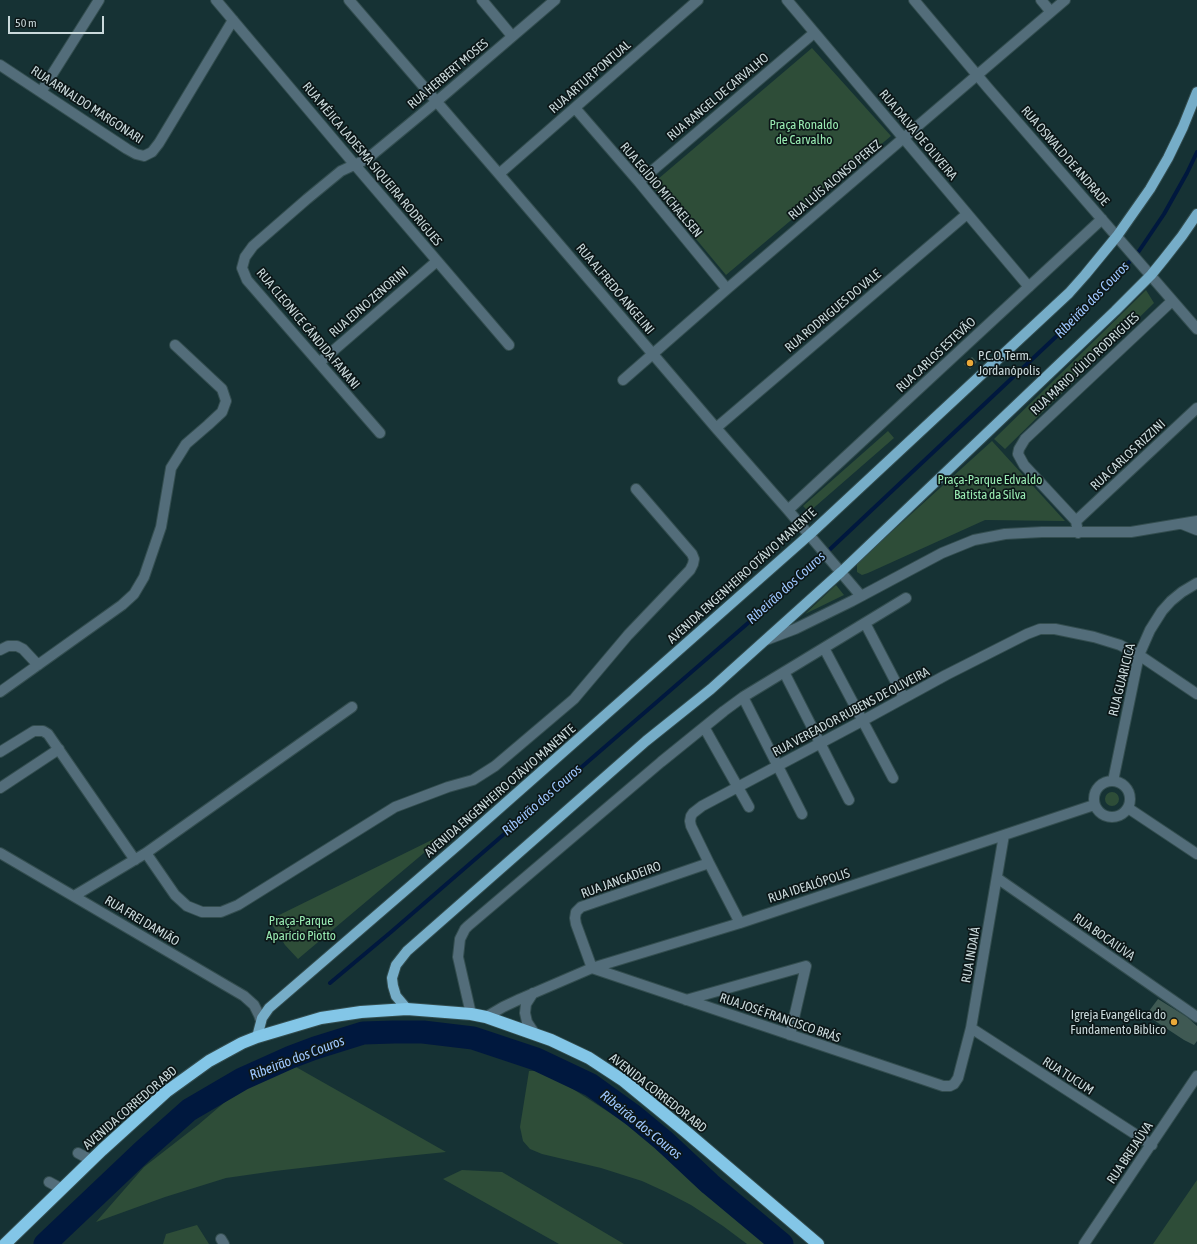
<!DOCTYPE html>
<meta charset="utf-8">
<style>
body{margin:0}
#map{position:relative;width:1197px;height:1244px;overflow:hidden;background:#163234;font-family:"Asap Condensed",sans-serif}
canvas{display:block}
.scale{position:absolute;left:8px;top:16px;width:96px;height:18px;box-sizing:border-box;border:2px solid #cad9db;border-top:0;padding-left:5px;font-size:12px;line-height:14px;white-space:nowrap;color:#cad9db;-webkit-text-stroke:3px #0c1718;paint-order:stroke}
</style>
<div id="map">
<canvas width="1197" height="1244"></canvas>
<div class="scale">50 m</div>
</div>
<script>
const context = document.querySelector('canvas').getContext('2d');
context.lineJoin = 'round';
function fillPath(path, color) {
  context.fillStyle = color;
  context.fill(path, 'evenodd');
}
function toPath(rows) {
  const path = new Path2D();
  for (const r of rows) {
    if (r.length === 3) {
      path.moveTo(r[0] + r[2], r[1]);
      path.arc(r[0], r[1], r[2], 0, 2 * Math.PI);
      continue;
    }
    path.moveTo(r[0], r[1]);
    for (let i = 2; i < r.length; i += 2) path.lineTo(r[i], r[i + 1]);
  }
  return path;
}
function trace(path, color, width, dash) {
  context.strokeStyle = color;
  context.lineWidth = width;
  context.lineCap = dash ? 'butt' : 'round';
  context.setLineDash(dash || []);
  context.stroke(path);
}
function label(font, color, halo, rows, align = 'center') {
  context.font = font + ' "Asap Condensed",sans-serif';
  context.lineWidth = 3.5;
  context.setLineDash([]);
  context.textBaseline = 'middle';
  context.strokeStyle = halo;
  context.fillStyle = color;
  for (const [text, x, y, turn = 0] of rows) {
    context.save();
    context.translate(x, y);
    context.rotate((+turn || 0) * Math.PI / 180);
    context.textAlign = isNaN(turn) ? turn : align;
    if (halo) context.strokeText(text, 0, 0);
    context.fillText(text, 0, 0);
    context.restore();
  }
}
fillPath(toPath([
 [812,48,891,136,726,275,651,185],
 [1146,290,1154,303,1005,449,994,439],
 [888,431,894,438,809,512,803,506],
 [992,441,1065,521,985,520,868,573,862,575,857,572,857,563],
 [836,585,844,595,805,614],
 [1112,799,7],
 [450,831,298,959,285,945,269,920],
 [296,1067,446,1152,387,1158,275,1171,226,1178,165,1197,96,1222,144,1167,198,1125,239,1090],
 [529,1071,542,1071,559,1080,621,1120,671,1162,721,1207,767,1244,747,1244,723,1226,691,1205,666,1192,642,1181,601,1168,542,1154,530,1149,523,1141,520,1127],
 [462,1170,502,1172,624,1244,559,1244,443,1179],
 [1197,1180,1197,1244,1153,1244],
 [197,1225,209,1244,163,1244,166,1234]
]), '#2e4d38');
trace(toPath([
 [330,983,391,932,792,585,1061,332,1106,288,1139,251,1164,214,1187,173,1197,152]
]), '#00183e', 4);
trace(toPath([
 [45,1244,143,1151,189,1110,242,1079,291,1057,315,1048,363,1033,394,1032,423,1032,473,1038,536,1059,591,1085,634,1116,663,1140,710,1184,782,1244]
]), '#00183e', 23);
fillPath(toPath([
 [972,357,977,362,970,369,964,364],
 [1158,999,1187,1017,1197,1026,1197,1041,1194,1045,1184,1040,1146,1015]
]), '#3f5953');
const minor = toPath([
 [216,0,355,165,509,345],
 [349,0,499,174,716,428,788,510,861,596],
 [482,0,512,36],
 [787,0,1029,287],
 [914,0,988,88,1197,329],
 [1041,0,1051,12],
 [0,65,127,149,136,154,144,156,152,152,159,143,233,20],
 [41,92,99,0],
 [575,108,639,182,727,289],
 [499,174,698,0],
 [639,182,814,33],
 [319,363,437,261],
 [623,380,727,289,1065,0],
 [716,428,967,214],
 [380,433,247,280,242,268,245,257,253,246,307,199,341,171,367,159,436,102,555,0],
 [788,510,1102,219],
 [1076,521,1197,408],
 [1182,524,1197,530],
 [1078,533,1076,521,1024,465,1018,454,1019,449,1025,439,1172,301],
 [865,623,904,698],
 [766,640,795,629,852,601,942,553,974,540,1005,534,1042,532,1131,532,1197,521],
 [824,648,893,778],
 [0,650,8,646,17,646,23,649,38,665],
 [784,672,849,800],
 [0,692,122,605,134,594,144,577,161,527,171,468,186,444,208,425,222,412,226,401,222,389,175,345],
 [743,697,802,814],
 [704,727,749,807],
 [0,752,34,731,43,731,48,734,135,860],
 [1112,799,18],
 [1113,781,1139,655,1150,630,1162,611,1171,601,1182,592,1197,583],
 [0,788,59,749],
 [1128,808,1197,854],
 [0,853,244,996,254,1005,259,1015,261,1021],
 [146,853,175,895,187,906,202,912,221,912,238,905,395,807,448,787,473,780,495,766,574,699,628,635,690,570,693,564,694,559,692,554,636,489],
 [709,863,581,907,576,912,575,918,576,924,592,968,943,1086,950,1086,954,1084,958,1078,971,1028,1004,835],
 [997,878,1197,1017],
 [74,896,146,853,352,707],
 [740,923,709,863,691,826,690,821,691,816,693,813,702,806,862,721,946,675,1027,634,1040,629,1055,629,1094,637,1120,645,1139,655,1197,694],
 [533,993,526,1004,525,1013,527,1022,535,1034],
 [686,1000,806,966,790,1035],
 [471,1014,458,957,460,939,465,929,468,926,661,762,724,711,743,697,906,598],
 [486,1017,503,1007,520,999,592,968,740,923,1094,805],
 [971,1028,1152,1145],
 [78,1153,91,1160],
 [49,1182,62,1189],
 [221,1239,224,1244],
 [1084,1244,1197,1076]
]);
const major = toPath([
 [407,1009,396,996,393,986,392,978,396,965,407,951,646,741,711,689,841,572,1115,311,1151,275,1164,259,1182,236,1197,214],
 [257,1037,262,1018,269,1008,458,845,809,535,1069,293,1085,275,1117,236,1150,189,1168,158,1183,127,1197,92]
]);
const highway = toPath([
 [5,1244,102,1150,166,1092,209,1061,242,1043,257,1037,321,1018,361,1012,407,1009,471,1014,486,1017,551,1040,589,1058,624,1081,685,1131,818,1244]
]);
trace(minor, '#334d4f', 12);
trace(major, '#334d4f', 12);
trace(highway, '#334d4f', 14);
trace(minor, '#536d7a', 10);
trace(major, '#76adc8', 10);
trace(highway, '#83c6e7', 12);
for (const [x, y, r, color] of [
 [970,363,4,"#eba939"],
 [1174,1022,4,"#eba939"]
]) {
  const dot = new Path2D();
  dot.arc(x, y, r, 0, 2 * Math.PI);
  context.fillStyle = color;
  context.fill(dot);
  trace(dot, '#0c1718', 1.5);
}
label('13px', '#cad9db', '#0c1718', [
 ["RUA HERBERT MOSES",448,74,-40],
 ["RUA ARTUR PONTUAL",590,77,-41],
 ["RUA RANGEL DE CARVALHO",718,97,-40],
 ["RUA ARNALDO MARGONARI",87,105,33],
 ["RUA DALVA DE OLIVEIRA",918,135,50],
 ["RUA OSWALD DE ANDRADE",1065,156,49],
 ["RUA MÉJICA LADESMA SIQUEIRA RODRIGUES",372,164,50],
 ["RUA LUÍS ALONSO PEREZ",835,180,-40],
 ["RUA EGÍDIO MICHAELSEN",661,190,50],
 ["RUA ALFREDO ANGELINI",615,289,50],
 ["RUA EDNO ZENORINI",369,302,-41],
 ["RUA RODRIGUES DO VALE",833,311,-40],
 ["RUA CLEONICE CÂNDIDA FANANI",308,329,50],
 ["RUA CARLOS ESTEVÃO",936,355,-43],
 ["RUA MARIO JÚLIO RODRIGUES",1085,364,-43],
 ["RUA CARLOS RIZZINI",1128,455,-43],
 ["AVENIDA ENGENHEIRO OTÁVIO MANENTE",742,576,-42],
 ["RUA GUARICICA",1122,680,-76],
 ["RUA VEREADOR RUBENS DE OLIVEIRA",851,712,-28],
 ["AVENIDA ENGENHEIRO OTÁVIO MANENTE",500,791,-41],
 ["RUA JANGADEIRO",621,880,-20],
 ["RUA IDEALÓPOLIS",809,886,-18],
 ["RUA FREI DAMIÃO",142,921,31],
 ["RUA BOCAIÚVA",1104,937,35],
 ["RUA INDAIÁ",971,955,-80],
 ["RUA JOSÉ FRANCISCO BRÁS",780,1018,19],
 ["RUA TUCUM",1068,1076,33],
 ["AVENIDA CORREDOR ABD",658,1093,38],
 ["AVENIDA CORREDOR ABD",130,1108,-41],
 ["RUA BREJAÚVA",1130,1153,-56]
]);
label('13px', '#99ebb2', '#0c1718', [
 ["Praça Ronaldo",804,125],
 ["de Carvalho",804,140],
 ["Praça-Parque Edvaldo",990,480],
 ["Batista da Silva",990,495],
 ["Praça-Parque",301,921],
 ["Aparício Piotto",301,936]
]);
label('13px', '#cad9db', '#0c1718', [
 ["P.C.O. Term.",978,356],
 ["Jordanópolis",978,371],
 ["Igreja Evangélica do",1166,1015,"right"],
 ["Fundamento Biblico",1166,1030,"right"]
], 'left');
label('italic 14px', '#9dc6fd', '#0c1718', [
 ["Ribeirão dos Couros",1092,300,-46],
 ["Ribeirão dos Couros",786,588,-42],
 ["Ribeirão dos Couros",542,800,-41],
 ["Ribeirão dos Couros",297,1058,-21],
 ["Ribeirão dos Couros",641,1125,39]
]);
</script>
